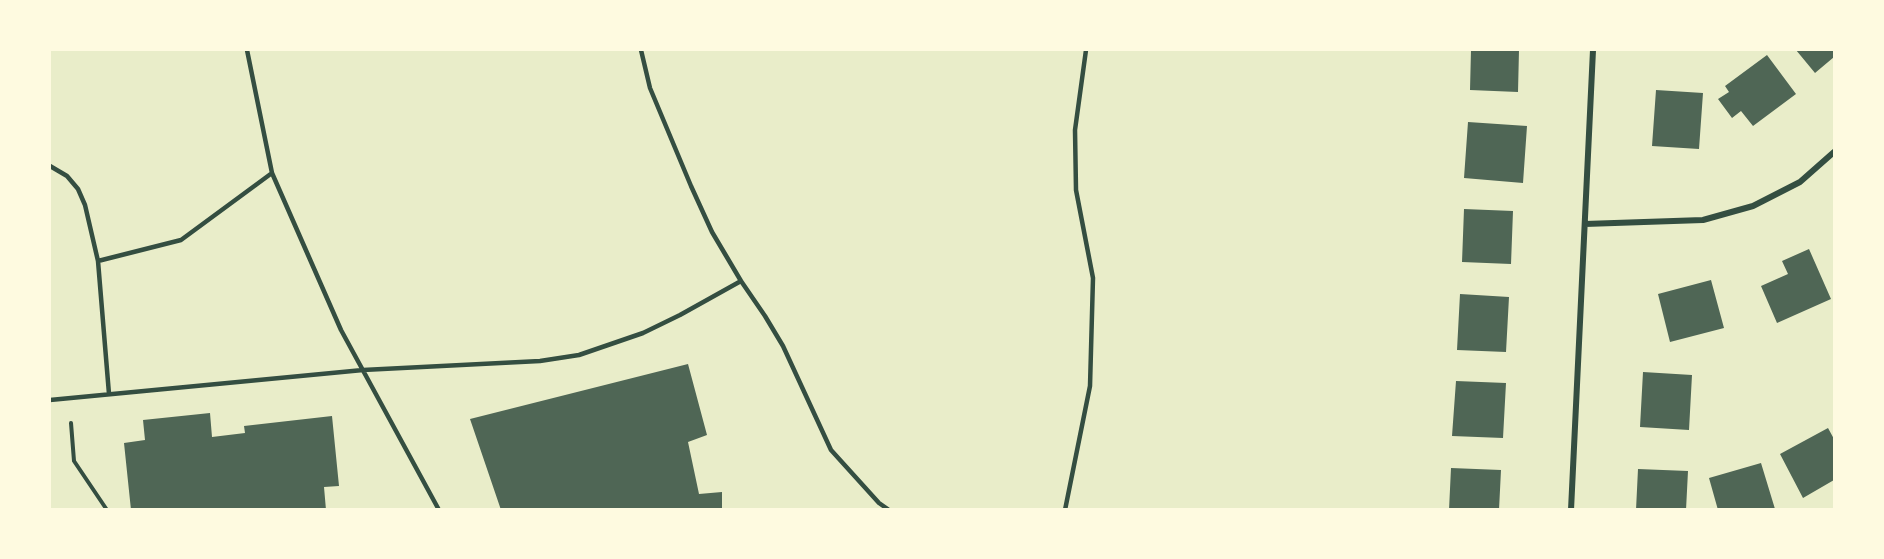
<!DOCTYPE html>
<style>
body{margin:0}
#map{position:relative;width:1884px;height:559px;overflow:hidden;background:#e9edc9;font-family:"Fira Sans",sans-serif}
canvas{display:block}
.frame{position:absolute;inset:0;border:51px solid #fefae0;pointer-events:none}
</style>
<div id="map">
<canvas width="1884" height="559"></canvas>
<div class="frame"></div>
</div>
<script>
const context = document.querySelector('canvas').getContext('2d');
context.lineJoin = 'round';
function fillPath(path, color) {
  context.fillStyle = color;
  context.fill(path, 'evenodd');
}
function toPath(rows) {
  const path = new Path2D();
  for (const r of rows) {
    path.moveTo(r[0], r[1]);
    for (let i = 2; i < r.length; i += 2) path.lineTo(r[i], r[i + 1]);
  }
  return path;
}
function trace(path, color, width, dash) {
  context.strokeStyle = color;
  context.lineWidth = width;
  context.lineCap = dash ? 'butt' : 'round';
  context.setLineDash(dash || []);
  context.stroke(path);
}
fillPath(toPath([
 [1471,50,1519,50,1518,92,1470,90],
 [1796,50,1834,50,1834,57,1815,73],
 [1767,55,1796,94,1753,126,1741,111,1732,118,1718,99,1729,92,1725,86],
 [1656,90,1703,93,1699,149,1652,146],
 [1468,122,1527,126,1523,183,1464,178],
 [1464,209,1513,211,1511,264,1462,262],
 [1809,249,1831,299,1777,323,1761,286,1788,274,1782,261],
 [1711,280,1724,328,1670,342,1658,294],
 [1460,294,1509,297,1506,352,1457,350],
 [688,364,707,435,688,442,699,494,722,492,722,510,501,510,470,419],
 [1643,372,1692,375,1689,430,1640,427],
 [1456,381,1506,383,1503,438,1452,436],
 [210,413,212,437,245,433,244,426,332,416,339,486,324,487,326,510,131,510,124,443,145,440,143,420],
 [1828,428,1834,439,1834,480,1803,498,1780,454],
 [1761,463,1775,509,1718,510,1709,478],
 [1451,468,1501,470,1499,510,1449,510],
 [1638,469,1688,471,1686,510,1636,510]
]), '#4f6655');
trace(toPath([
 [71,423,74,461,107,510]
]), '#344e41', 4);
trace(toPath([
 [247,50,272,173,341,330,439,510],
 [50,166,67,176,78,189,85,205,98,261,181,240,272,173],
 [98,261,109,394],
 [741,281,765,316,783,346,831,450,879,503,889,510],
 [50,400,363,370,540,361,579,355,643,333,680,315,741,281,712,232,691,186,650,88,641,50],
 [1065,510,1090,386,1093,278,1076,190,1075,130,1086,50]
]), '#344e41', 4.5);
trace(toPath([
 [1585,224,1703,220,1753,206,1800,182,1834,152],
 [1571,510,1593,50]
]), '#344e41', 6);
</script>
